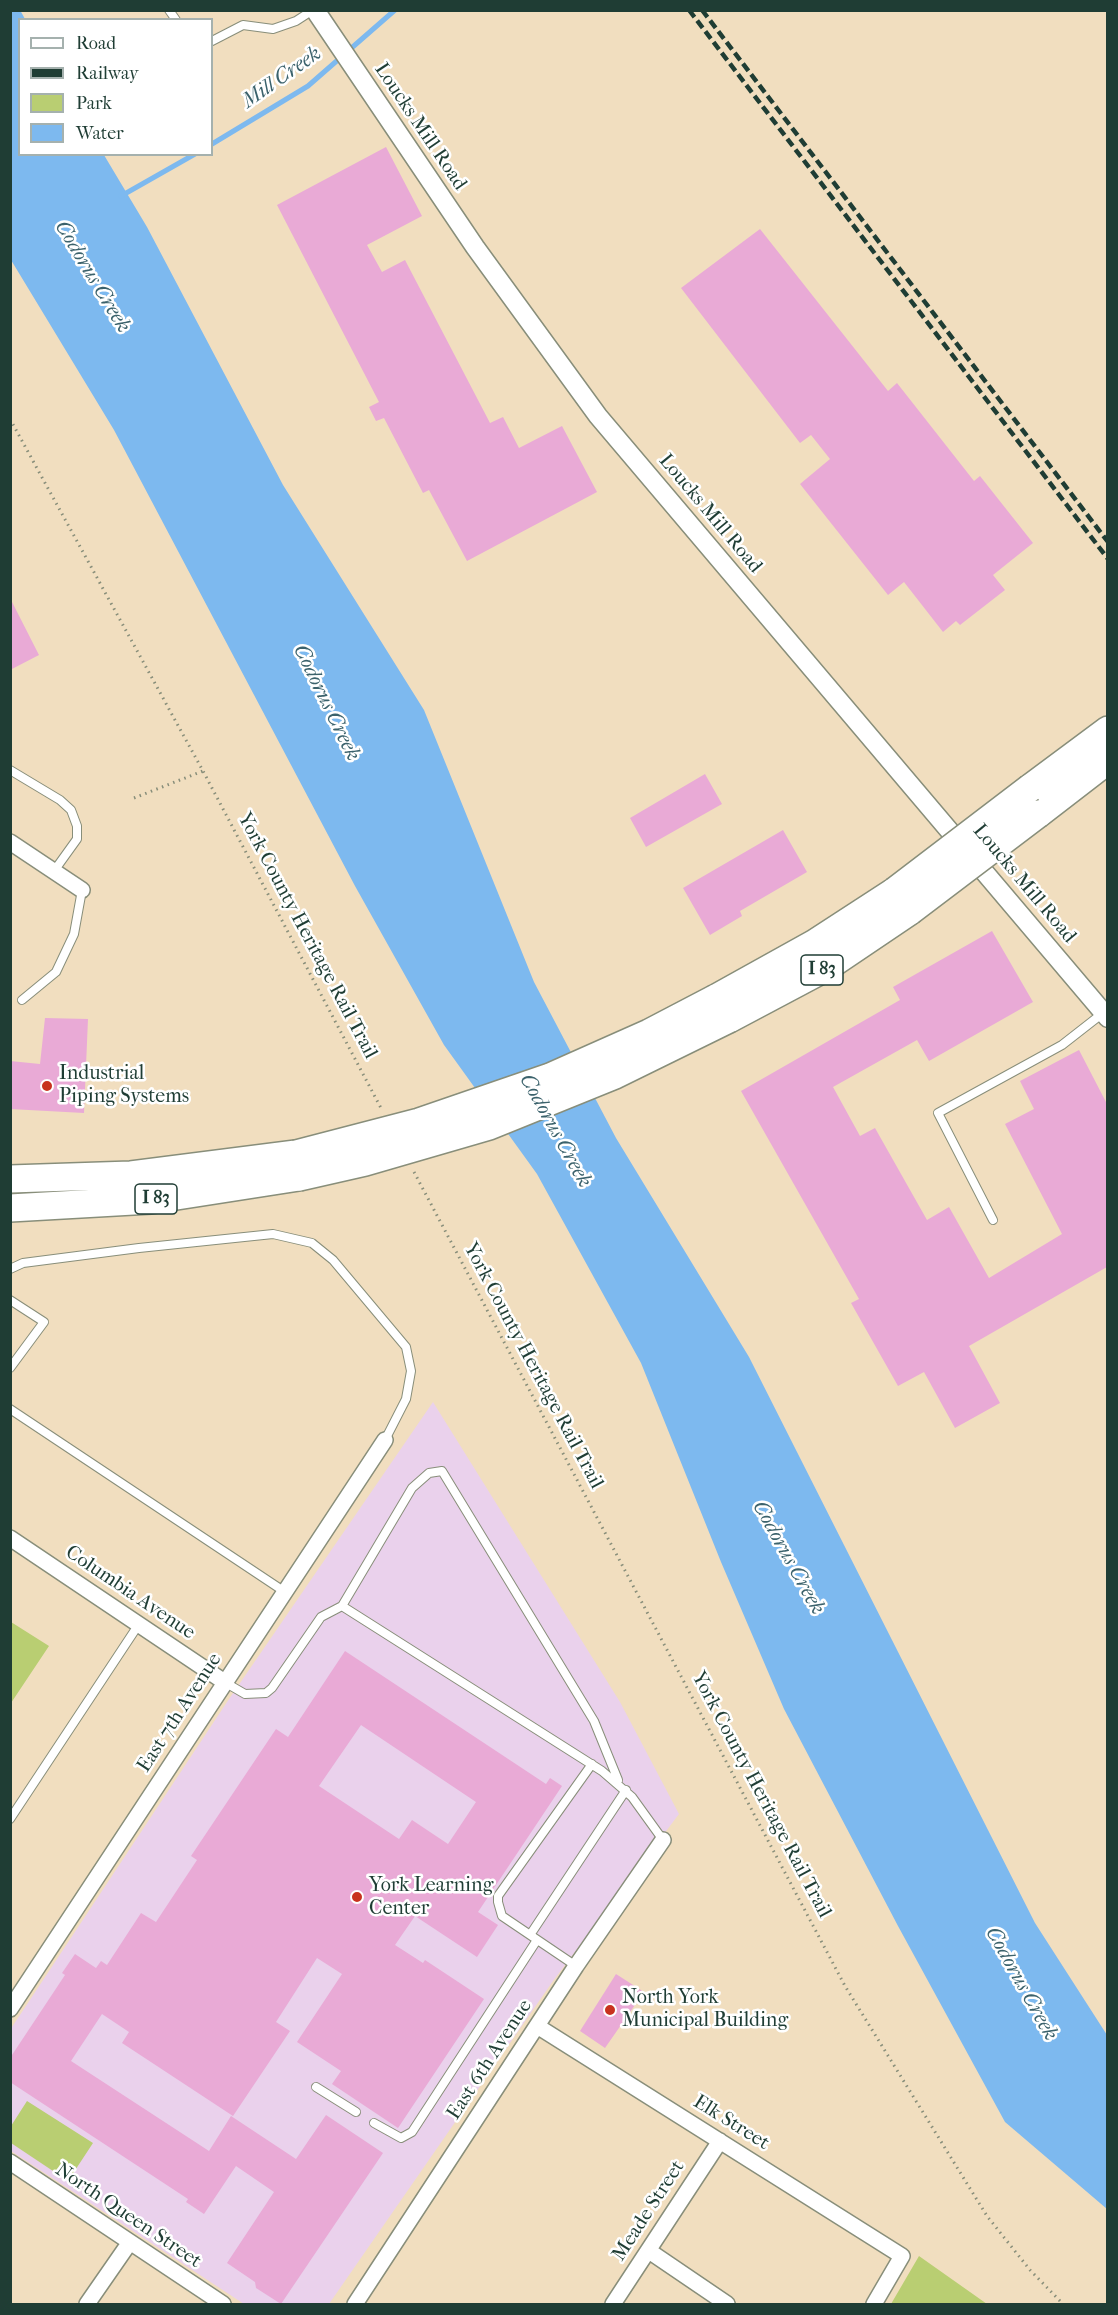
<!DOCTYPE html>
<style>
body{margin:0}
#map{position:relative;width:1118px;height:2315px;overflow:hidden;background:#f1debf;font-family:"IM FELL French Canon",serif}
canvas{display:block}
.frame{position:absolute;inset:0;border:12px solid #1f3d34;pointer-events:none}
.legend{position:absolute;left:18px;top:18px;width:195px;height:138px;box-sizing:border-box;background:#fff;border:2px solid #a5b1ae;margin:0;padding:8px 10px;list-style:none;font-size:18px;color:#1f3d34}
.legend li{display:flex;align-items:center;gap:12px;height:30px}
.legend b{width:30px;border:2px solid #a5b1ae}
</style>
<div id="map">
<canvas width="1118" height="2315"></canvas>
<div class="frame"></div>
<ul class="legend">
<li><b style="height:8px;background:#fff"></b>Road</li>
<li><b style="height:8px;background:#1f3d34"></b>Railway</li>
<li><b style="height:16px;background:#b9ce72"></b>Park</li>
<li><b style="height:16px;background:#7db9ef"></b>Water</li>
</ul>
</div>
<script>
const context = document.querySelector('canvas').getContext('2d');
context.lineJoin = 'round';
function fillPath(path, color) {
  context.fillStyle = color;
  context.fill(path, 'evenodd');
}
function toPath(rows) {
  const path = new Path2D();
  for (const r of rows) {
    path.moveTo(r[0], r[1]);
    for (let i = 2; i < r.length; i += 2) path.lineTo(r[i], r[i + 1]);
  }
  return path;
}
function trace(path, color, width, dash) {
  context.strokeStyle = color;
  context.lineWidth = width;
  context.lineCap = dash ? 'butt' : 'round';
  context.setLineDash(dash || []);
  context.stroke(path);
}
function label(font, color, halo, rows, align = 'center') {
  context.font = font + ' "IM FELL French Canon",serif';
  context.lineWidth = 5;
  context.setLineDash([]);
  context.textBaseline = 'middle';
  context.strokeStyle = halo;
  context.fillStyle = color;
  for (const [text, x, y, turn = 0] of rows) {
    context.save();
    context.translate(x, y);
    context.rotate((+turn || 0) * Math.PI / 180);
    context.textAlign = isNaN(turn) ? turn : align;
    if (halo) context.strokeText(text, 0, 0);
    context.fillText(text, 0, 0);
    context.restore();
  }
}
fillPath(toPath([
 [433,1402,620,1702,679,1814,553,1981,329,2304,244,2304,11,2151,10,2030,227,1702]
]), '#ead1ec');
fillPath(toPath([
 [11,1622,49,1646,11,1703],
 [27,2101,93,2143,68,2181,11,2143,11,2126],
 [919,2256,987,2304,891,2304]
]), '#b9ce72');
fillPath(toPath([
 [20,10,25,19,20,20,20,154,104,155,147,227,283,485,424,710,534,982,616,1138,749,1357,1035,1923,1107,2035,1107,2209,1005,2122,898,1926,784,1709,721,1562,641,1363,537,1174,444,1045,355,886,114,430,11,260,10,11]
]), '#7db9ef');
trace(toPath([
 [212,144,308,86,395,10],
 [121,196,195,154]
]), '#7db9ef', 5);
fillPath(toPath([
 [386,147,422,216,367,245,382,272,405,260,490,423,503,417,519,448,562,426,597,492,467,561,429,490,423,493,384,418,376,421,369,407,379,402,277,205],
 [760,229,888,391,897,383,974,481,980,476,1033,543,993,575,1005,590,960,625,956,621,943,632,904,582,888,595,800,484,830,459,811,435,800,443,681,288],
 [10,598,39,655,10,670],
 [705,774,722,804,646,847,630,818],
 [783,830,807,872,740,911,742,916,710,935,683,888],
 [992,931,1033,1002,929,1061,917,1040,833,1087,860,1136,875,1128,927,1220,949,1207,989,1278,1062,1234,1005,1124,1034,1109,1020,1081,1079,1050,1107,1104,1107,1267,969,1346,1000,1403,955,1428,924,1372,898,1386,851,1303,859,1299,741,1091,900,1000,893,987],
 [45,1018,88,1019,84,1113,10,1109,10,1061,40,1064],
 [345,1651,546,1784,550,1778,562,1786,478,1912,498,1925,477,1957,415,1916,395,1945,423,1963,425,1960,484,1999,398,2128,332,2084,341,2071,297,2042,342,1974,317,1958,276,2022,290,2031,233,2116,122,2043,129,2032,102,2014,71,2061,209,2151,231,2116,296,2159,326,2115,383,2153,281,2304,256,2288,255,2282,227,2263,274,2192,236,2166,204,2214,186,2202,188,2199,10,2082,10,2058,65,1975,62,1973,75,1954,96,1968,101,1961,107,1965,141,1913,156,1922,197,1860,191,1856,276,1729,288,1737],
 [361,1725,476,1802,448,1844,412,1820,399,1839,319,1786],
 [616,1974,644,1992,605,2048,580,2031]
]), '#e9aad6');
const service = toPath([
 [169,10,176,20],
 [212,41,243,25,273,29,296,21,313,10],
 [10,770,60,800,71,810,77,826,77,839,54,871],
 [22,1000,56,972,74,934,82,890],
 [993,1220,938,1113,1062,1045,1103,1013],
 [10,1269,23,1263,139,1248,273,1234,312,1243,333,1260,406,1347,411,1371,406,1399,385,1440],
 [10,1300,44,1322,10,1368],
 [10,1409,285,1592],
 [342,1606,412,1488,429,1473,442,1471,594,1721,618,1780],
 [226,1683,245,1694,266,1693,272,1688,321,1617,342,1606,602,1771,632,1797,663,1840],
 [10,1819,139,1624],
 [530,1935,626,1790],
 [576,1966,502,1916,498,1902,498,1896,592,1764],
 [316,2087,356,2112],
 [374,2123,401,2138,412,2132,537,1940]
]);
const minor = toPath([
 [10,842,82,890],
 [10,1538,226,1683],
 [10,2009,385,1440],
 [537,2026,902,2256,874,2304],
 [10,2162,223,2304],
 [649,2251,727,2304],
 [87,2304,130,2242],
 [355,2304,576,1966,663,1840],
 [613,2304,720,2141]
]);
const tertiary = toPath([
 [315,10,475,247,598,416,1108,1018]
]);
const motorway = toPath([
 [1030,788,1108,730],
 [1038,814,1108,760],
 [716,998,815,943,895,891],
 [729,1019,827,967,910,911],
 [10,1179,131,1175,296,1154],
 [10,1208,151,1200,299,1177]
]);
trace(service, '#888e7a', 10);
trace(minor, '#888e7a', 18);
trace(tertiary, '#888e7a', 21);
trace(motorway, '#888e7a', 30);
trace(toPath([
 [10,419,203,771,382,1110],
 [134,798,203,771],
 [414,1172,845,1986,987,2216,1030,2270,1063,2304]
]), '#888e7a', 3, [1.5, 4.5]);
trace(service, '#fff', 8);
trace(minor, '#fff', 15);
trace(tertiary, '#fff', 18);
trace(motorway, '#fff', 27);
trace(toPath([
 [689,10,1108,559],
 [702,10,1108,542]
]), '#1f3d34', 4.5, [9, 4.5]);
const motorwayBridge = toPath([
 [895,891,1030,788],
 [910,911,1038,814],
 [296,1154,419,1122,550,1077,649,1033,716,998],
 [299,1177,365,1162,489,1126,615,1075,729,1019]
]);
trace(motorwayBridge, '#888e7a', 30, []);
trace(motorwayBridge, '#fff', 27);
for (const [x, y, r, color] of [
 [47,1086,6,"#c8321e"],
 [357,1897,6,"#c8321e"],
 [610,2010,6,"#c8321e"]
]) {
  const dot = new Path2D();
  dot.arc(x, y, r, 0, 2 * Math.PI);
  context.fillStyle = color;
  context.fill(dot);
  trace(dot, '#fff', 2);
}
for (const [x, y, w] of [
 [822,970,42],
 [156,1199,42]
]) {
  const box = new Path2D();
  box.roundRect(x - w / 2, y - 15, w, 30, 4.5);
  context.fillStyle = '#fff';
  context.fill(box);
  trace(box, '#1f3d34', 1.5);
}
label('bold 18px', '#1f3d34', null, [
 ["I 83",822,970],
 ["I 83",156,1199]
]);
label('20px', '#1f3d34', '#fff', [
 ["Loucks Mill Road",420,127,56],
 ["Loucks Mill Road",710,514,50],
 ["Loucks Mill Road",1024,884,50],
 ["York County Heritage Rail Trail",307,936,62],
 ["York County Heritage Rail Trail",533,1366,62],
 ["Columbia Avenue",130,1593,34],
 ["East 7th Avenue",180,1713,-57],
 ["York County Heritage Rail Trail",761,1795,62],
 ["East 6th Avenue",490,2060,-57],
 ["Elk Street",731,2123,32],
 ["Meade Street",649,2211,-57],
 ["North Queen Street",128,2216,34]
]);
label('20px', '#1f3d34', '#fff', [
 ["Industrial",59,1074],
 ["Piping Systems",59,1097],
 ["York Learning",369,1886],
 ["Center",369,1909],
 ["North York",622,1998],
 ["Municipal Building",622,2021]
], 'left');
label('italic 21px', '#3b626c', '#fff', [
 ["Mill Creek",282,78,-35],
 ["Codorus Creek",92,277,59],
 ["Codorus Creek",326,703,64],
 ["Codorus Creek",555,1131,61],
 ["Codorus Creek",788,1558,61],
 ["Codorus Creek",1021,1984,61]
]);
</script>
